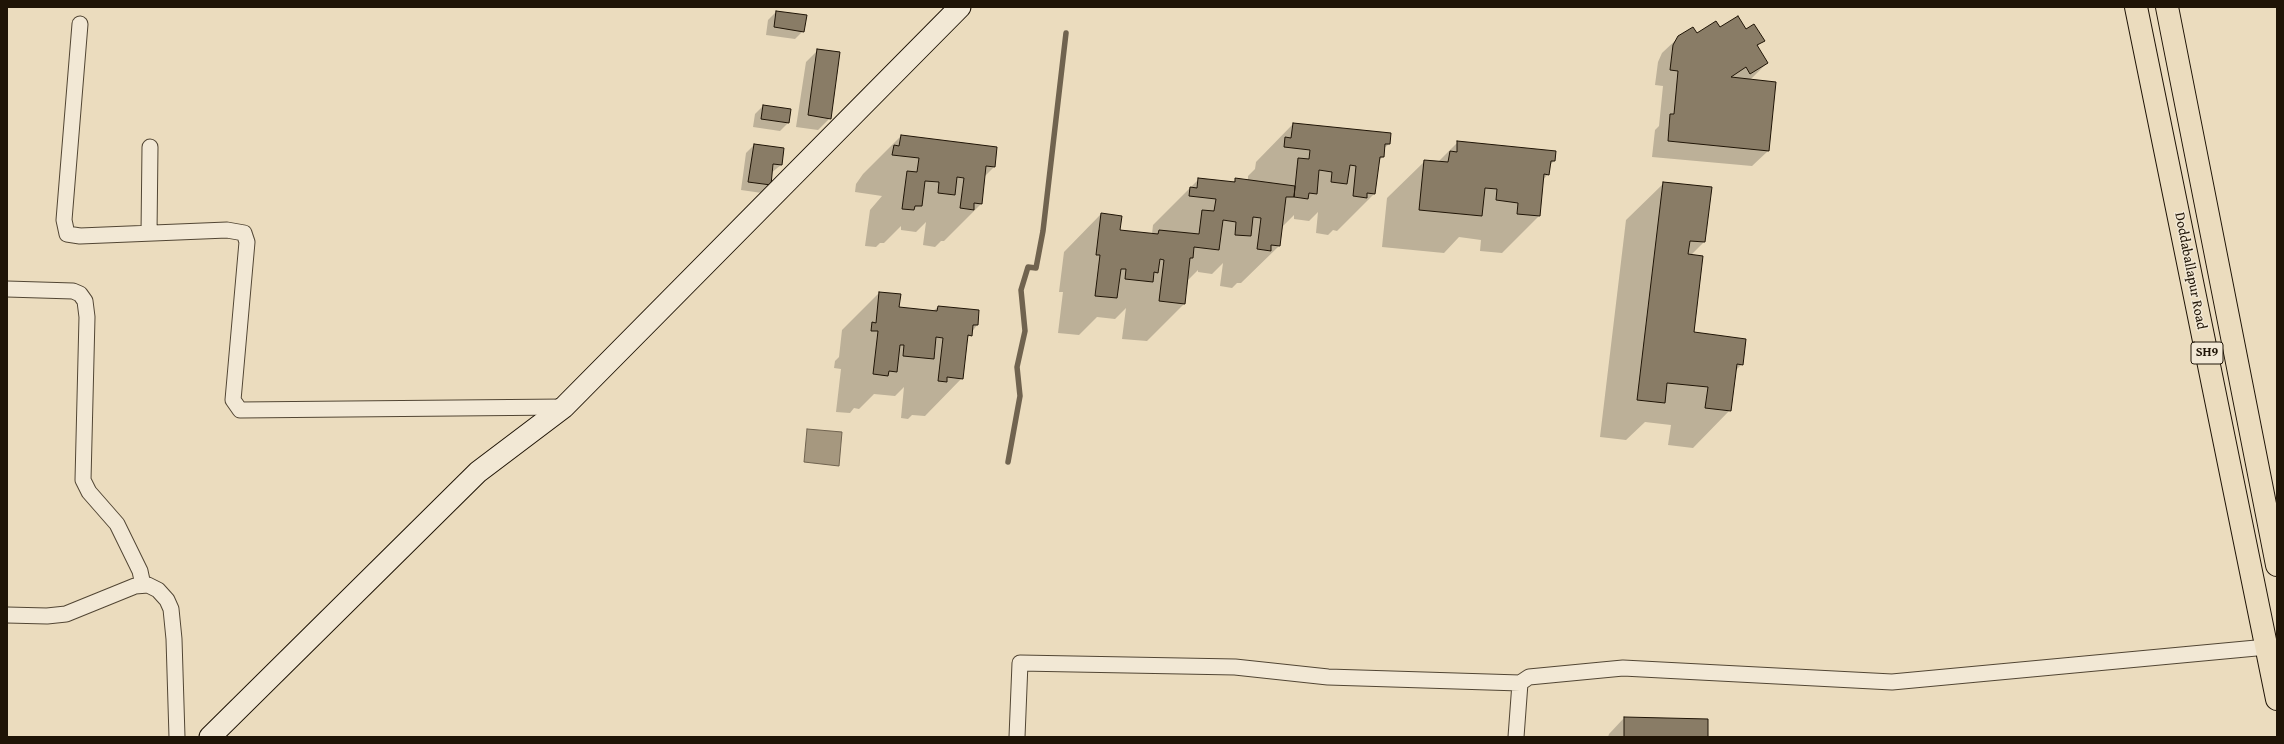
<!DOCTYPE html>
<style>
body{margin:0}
#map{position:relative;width:2284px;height:744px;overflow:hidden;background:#ebdcbe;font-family:"Gentium Book Plus",serif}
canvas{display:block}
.frame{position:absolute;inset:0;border:8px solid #1f1406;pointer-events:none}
</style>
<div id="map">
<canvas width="2284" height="744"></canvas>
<div class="frame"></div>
</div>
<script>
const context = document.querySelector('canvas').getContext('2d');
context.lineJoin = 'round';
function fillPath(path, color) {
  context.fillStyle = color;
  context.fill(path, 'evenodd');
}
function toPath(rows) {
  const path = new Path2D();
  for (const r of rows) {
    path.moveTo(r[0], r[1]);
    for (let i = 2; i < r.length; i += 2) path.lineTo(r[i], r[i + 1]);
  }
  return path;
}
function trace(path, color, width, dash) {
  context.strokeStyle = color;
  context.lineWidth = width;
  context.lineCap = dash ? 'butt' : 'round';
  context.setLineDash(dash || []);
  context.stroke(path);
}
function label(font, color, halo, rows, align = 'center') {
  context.font = font + ' "Gentium Book Plus",serif';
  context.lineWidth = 3;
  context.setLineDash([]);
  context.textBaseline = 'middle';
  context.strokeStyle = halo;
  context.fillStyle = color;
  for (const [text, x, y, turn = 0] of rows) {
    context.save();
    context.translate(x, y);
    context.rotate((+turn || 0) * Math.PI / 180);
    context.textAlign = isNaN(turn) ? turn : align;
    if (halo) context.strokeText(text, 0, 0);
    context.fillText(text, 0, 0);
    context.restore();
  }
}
const water = toPath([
 [807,429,842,432,839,466,804,462,807,429]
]);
fillPath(water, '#a6987f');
trace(water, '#70634f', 1);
fillPath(toPath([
 [776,12,803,31,795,39,766,35,768,20],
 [1720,29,1746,30,1763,40,1757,47,1767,63,1750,80,1768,151,1752,166,1652,157,1655,130,1659,126,1663,86,1655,85,1658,62,1662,53,1679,37],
 [818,50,830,118,818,130,796,127,806,62],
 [763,106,788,123,780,131,753,127,755,114],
 [1293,124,1389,144,1383,149,1383,157,1378,161,1375,193,1337,231,1333,230,1328,235,1316,233,1318,212,1309,221,1294,219,1294,215,1281,228,1279,246,1241,283,1237,283,1232,288,1220,286,1223,263,1212,274,1198,272,1198,270,1187,281,1184,304,1147,341,1122,339,1126,308,1115,319,1097,317,1079,335,1058,333,1063,292,1059,292,1064,252,1101,214,1119,231,1152,234,1153,225,1199,179,1233,182,1236,179,1248,181,1248,176,1255,169,1256,162],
 [901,136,996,147,994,167,984,177,981,204,944,241,941,241,935,247,923,245,926,222,916,232,901,230,901,226,884,243,880,243,876,247,865,246,870,210,882,196,855,192,856,184,863,174],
 [1458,142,1554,161,1549,166,1548,174,1543,180,1539,216,1502,253,1480,251,1481,240,1459,237,1444,253,1382,247,1387,198,1425,161,1438,162],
 [754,145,783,149,781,165,771,173,770,185,762,193,741,190,746,153],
 [1664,183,1710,188,1704,242,1691,255,1693,333,1742,364,1735,371,1730,410,1693,448,1668,445,1671,425,1645,422,1626,440,1600,437,1626,220],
 [879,293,898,308,933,311,938,307,978,311,977,325,966,340,962,378,925,416,912,415,908,419,901,418,904,387,895,396,874,394,859,409,854,408,850,413,836,412,841,369,834,368,835,361,839,357,842,330],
 [1624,718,1707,737,1608,737,1609,734]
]), '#0003');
trace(toPath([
 [1008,462,1020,396,1017,367,1025,331,1021,290,1028,267,1036,268,1043,231,1066,33]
]), '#70634f', 5.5);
const building = toPath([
 [776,11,807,15,804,32,774,27,776,11],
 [1738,16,1746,29,1754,24,1765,41,1757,45,1768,63,1750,74,1746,67,1731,77,1776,82,1769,151,1668,141,1670,114,1674,114,1678,71,1670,70,1673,45,1678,36,1693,27,1697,33,1716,21,1720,27,1738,16],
 [817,49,840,52,831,119,808,115,817,49],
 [763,105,791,109,789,123,761,119,763,105],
 [1293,123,1391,133,1390,144,1385,144,1384,157,1380,157,1375,194,1367,193,1367,198,1353,196,1356,166,1350,165,1347,184,1331,182,1332,172,1319,170,1317,194,1309,193,1308,199,1294,197,1298,158,1309,159,1310,150,1284,147,1285,137,1291,138,1293,123],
 [901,135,997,147,995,167,986,166,982,204,974,203,974,210,960,208,964,178,957,177,955,195,938,193,939,182,925,181,922,206,915,206,914,210,902,209,907,171,917,172,919,158,892,155,894,145,899,146,901,135],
 [1457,141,1556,151,1555,161,1551,161,1549,175,1544,174,1540,216,1517,214,1518,203,1496,200,1497,189,1485,188,1482,216,1419,210,1424,160,1448,162,1450,151,1457,152,1457,141],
 [754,144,784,148,782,165,773,164,771,185,748,182,754,144],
 [1198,178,1235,182,1235,178,1295,186,1294,197,1286,197,1280,246,1271,245,1271,251,1257,249,1261,218,1253,217,1251,236,1235,235,1236,222,1223,220,1219,250,1194,247,1193,258,1190,258,1185,304,1159,301,1164,260,1160,259,1158,273,1154,272,1153,282,1125,279,1126,269,1121,269,1117,298,1095,296,1100,255,1096,255,1101,213,1122,216,1120,230,1158,234,1159,230,1199,234,1202,210,1214,211,1216,199,1189,196,1190,187,1197,188,1198,178],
 [1663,182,1712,187,1705,242,1690,241,1688,254,1703,256,1694,332,1746,339,1743,365,1737,364,1731,411,1705,408,1708,387,1667,383,1665,403,1637,400,1663,182],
 [879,292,901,294,899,307,937,311,938,306,979,310,978,325,973,325,972,336,968,335,963,379,947,377,947,382,938,381,943,338,936,337,934,359,903,356,904,345,900,345,897,372,889,371,888,376,873,374,878,331,871,331,872,322,876,323,879,292],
 [1624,717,1708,719,1708,737,1624,737,1624,717]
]);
fillPath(building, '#897c66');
trace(building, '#1f1406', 1);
const street = toPath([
 [80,24,64,220,67,234,80,236,227,230,244,233,247,242,233,400,240,410,564,407],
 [149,233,150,147],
 [7,289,73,291,80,294,85,301,87,317,83,480,89,492,117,524,140,571,143,585],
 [7,615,47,616,66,614,135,586,148,585,158,590,167,600,171,609,174,639,177,737],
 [1017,737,1020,663,1235,667,1328,677,1520,683,1529,677,1623,668,1892,682,2267,647],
 [1516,737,1520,683]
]);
const secondary = toPath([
 [210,737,478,472,564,407,960,7]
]);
const primary = toPath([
 [2136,7,2277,699],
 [2167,7,2277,565]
]);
trace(street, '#524634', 17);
trace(secondary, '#1f1406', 23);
trace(primary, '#1f1406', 24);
trace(street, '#f2e8d5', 15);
trace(secondary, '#f2e8d5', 21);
trace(primary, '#ebdcbe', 22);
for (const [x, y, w] of [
 [2207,353,32]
]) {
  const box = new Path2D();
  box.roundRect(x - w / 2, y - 11, w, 22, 3);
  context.fillStyle = '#f2e8d5';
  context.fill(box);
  trace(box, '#1f1406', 1);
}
label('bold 13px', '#1f1406', null, [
 ["SH9",2207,353]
]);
label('14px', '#1f1406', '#f2e8d5', [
 ["Doddaballapur Road",2190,271,79]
]);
</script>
